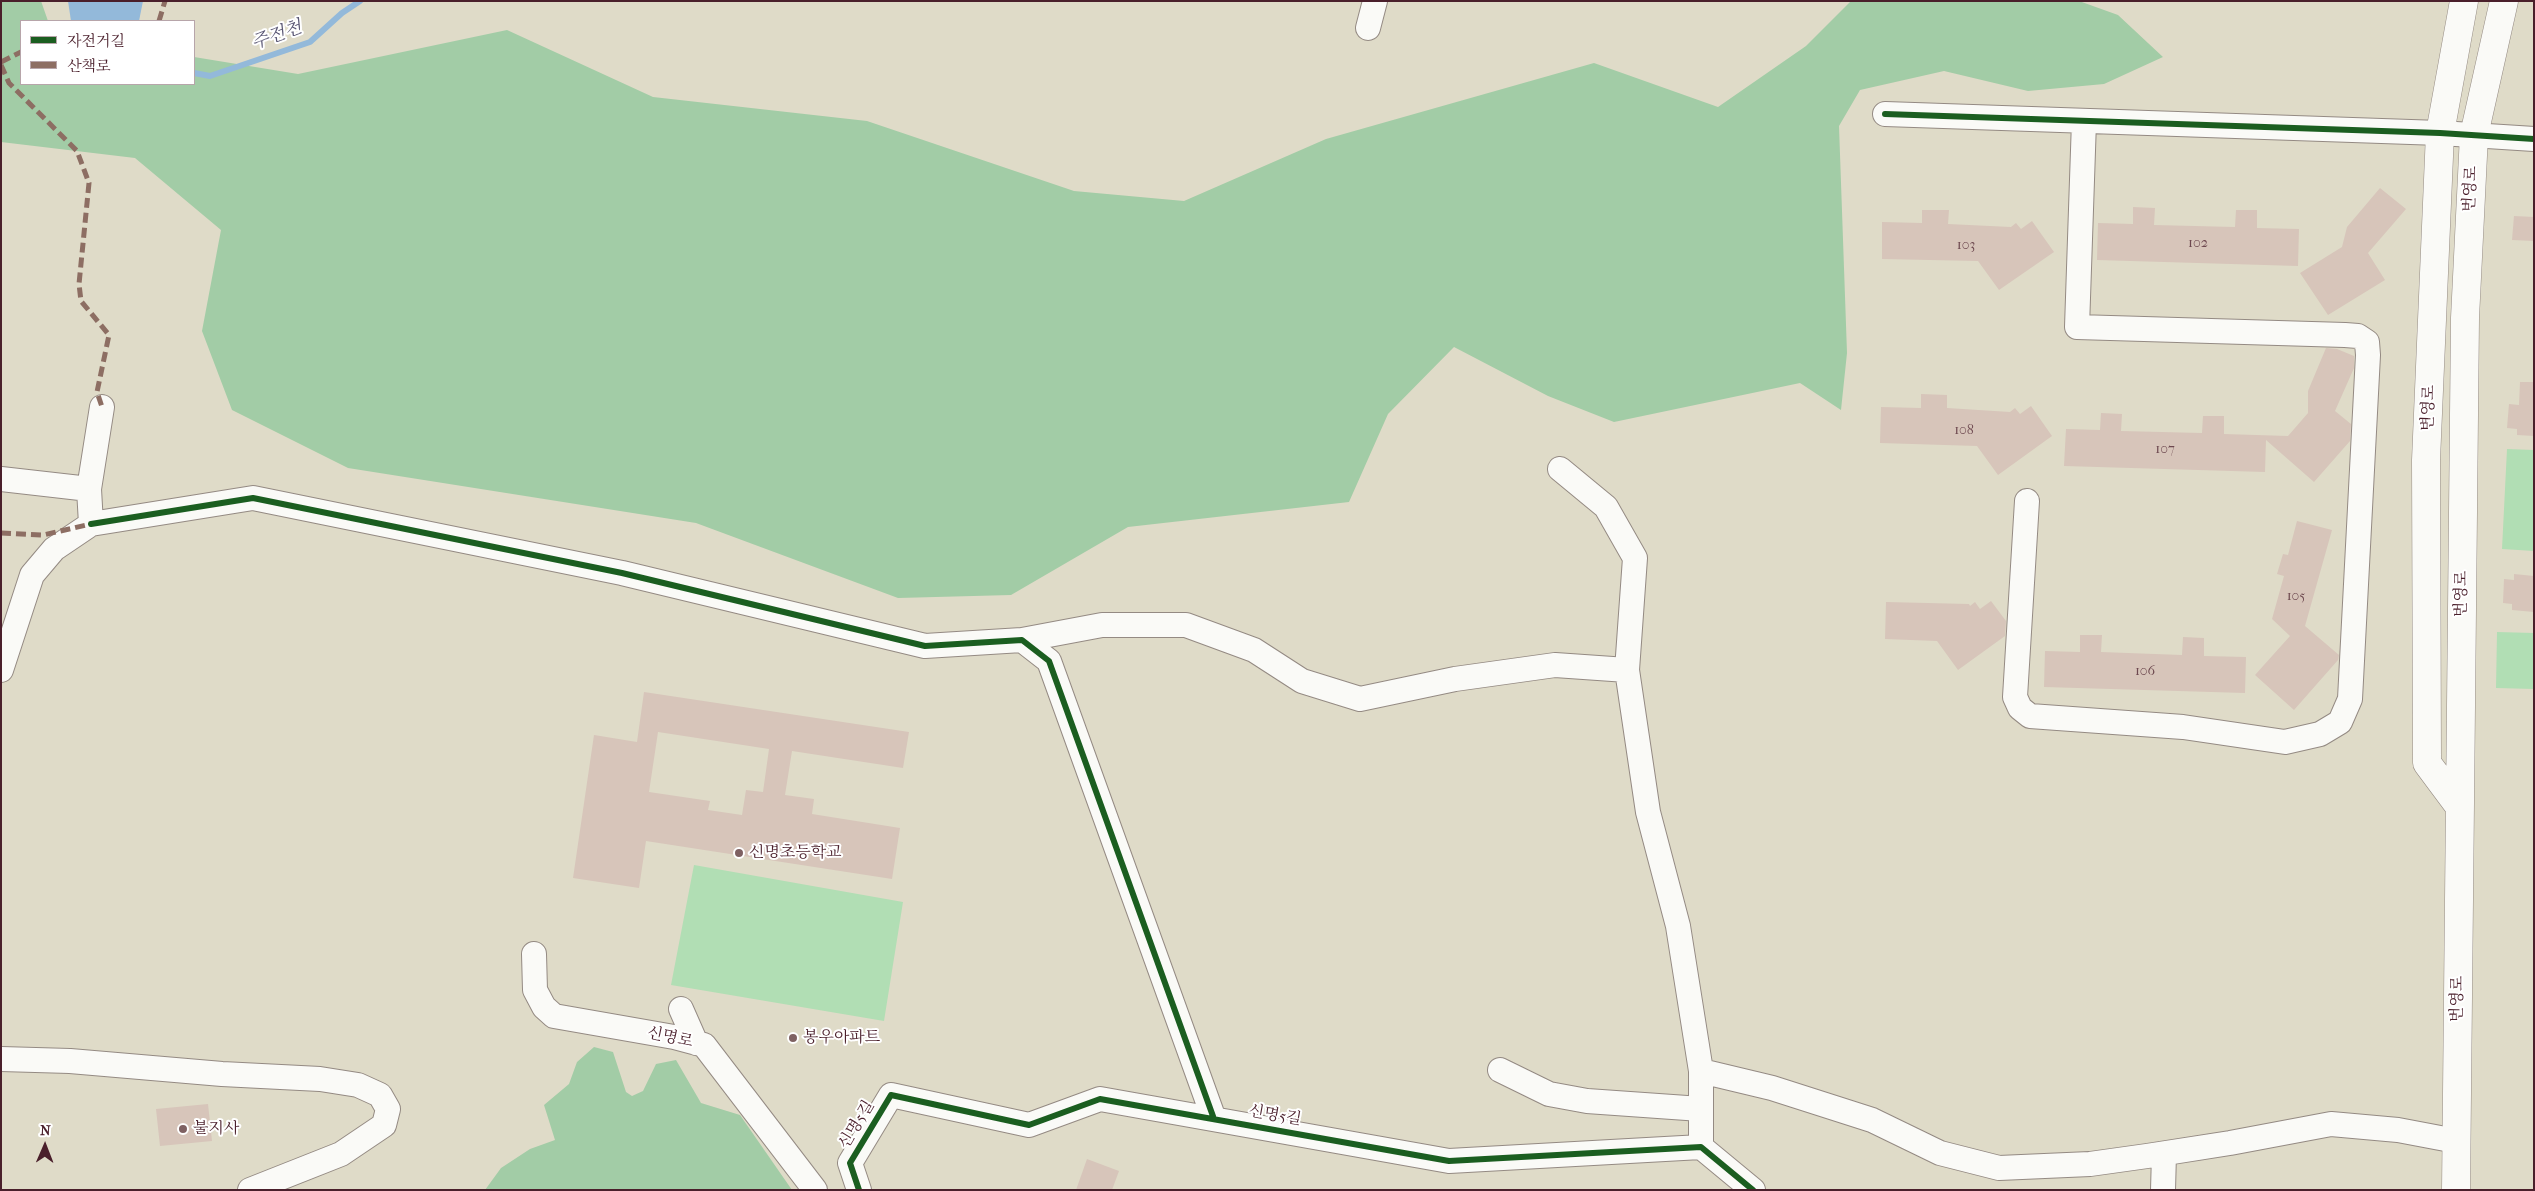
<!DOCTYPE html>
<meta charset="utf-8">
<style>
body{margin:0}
#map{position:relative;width:2535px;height:1191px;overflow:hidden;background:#dfdbc8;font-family:"IM FELL French Canon","Noto Serif KR",serif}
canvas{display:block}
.frame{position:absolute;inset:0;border:2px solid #4a1f2b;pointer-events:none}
.legend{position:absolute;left:20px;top:20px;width:175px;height:65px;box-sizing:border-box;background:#fff;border:1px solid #b7a5aa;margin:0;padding:6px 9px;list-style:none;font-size:15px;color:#4a1f2b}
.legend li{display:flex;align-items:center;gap:10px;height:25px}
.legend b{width:25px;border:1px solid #b7a5aa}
.north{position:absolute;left:20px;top:1121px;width:50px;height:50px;-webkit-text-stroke:4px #fff;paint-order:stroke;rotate:1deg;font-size:14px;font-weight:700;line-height:20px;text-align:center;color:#4a1f2b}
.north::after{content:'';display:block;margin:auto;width:18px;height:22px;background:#4a1f2b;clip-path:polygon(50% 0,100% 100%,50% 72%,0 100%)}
</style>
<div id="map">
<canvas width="2535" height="1191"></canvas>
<div class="frame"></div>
<ul class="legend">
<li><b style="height:6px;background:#1b5e20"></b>자전거길</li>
<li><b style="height:6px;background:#8d6e63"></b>산책로</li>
</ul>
<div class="north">N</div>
</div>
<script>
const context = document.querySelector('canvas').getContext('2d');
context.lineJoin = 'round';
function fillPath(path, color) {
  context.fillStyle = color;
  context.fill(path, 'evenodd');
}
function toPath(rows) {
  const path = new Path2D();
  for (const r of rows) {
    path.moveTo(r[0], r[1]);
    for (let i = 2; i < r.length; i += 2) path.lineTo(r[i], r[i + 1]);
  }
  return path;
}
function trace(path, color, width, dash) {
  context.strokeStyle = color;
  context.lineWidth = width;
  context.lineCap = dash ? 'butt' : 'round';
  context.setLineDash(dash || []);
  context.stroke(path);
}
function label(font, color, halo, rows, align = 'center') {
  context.font = font + ' "IM FELL French Canon","Noto Serif KR",serif';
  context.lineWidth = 4;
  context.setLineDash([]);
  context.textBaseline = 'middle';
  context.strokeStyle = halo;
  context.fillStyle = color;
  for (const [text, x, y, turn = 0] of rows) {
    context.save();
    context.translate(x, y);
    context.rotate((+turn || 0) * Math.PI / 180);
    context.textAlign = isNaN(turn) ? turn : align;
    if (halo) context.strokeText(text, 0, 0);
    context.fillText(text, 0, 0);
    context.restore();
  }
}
fillPath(toPath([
 [2507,449,2534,450,2534,551,2502,549],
 [2497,632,2534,633,2534,689,2496,688],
 [694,865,903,902,884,1021,671,985]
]), '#b1deb4');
fillPath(toPath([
 [1,1,41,1,48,21,21,21,21,84,194,84,194,57,298,74,507,30,653,97,867,121,1074,191,1184,201,1326,139,1594,63,1718,107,1806,46,1851,1,2079,1,2118,15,2163,57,2104,84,2028,91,1944,71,1860,90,1839,126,1847,353,1841,410,1800,383,1614,422,1548,396,1454,347,1388,414,1349,502,1128,527,1011,595,898,598,696,523,348,468,232,410,202,331,221,230,135,158,1,142],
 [594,1047,613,1052,626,1092,632,1096,643,1091,656,1064,676,1060,701,1103,740,1115,792,1190,485,1190,501,1168,530,1149,555,1140,544,1105,569,1084,577,1062]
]), '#a2cca6');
fillPath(toPath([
 [68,1,143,1,139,21,71,21]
]), '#93b9da');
trace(toPath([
 [194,73,210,76,310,42,342,13,360,1]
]), '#93b9da', 6);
fillPath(toPath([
 [2380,188,2406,209,2368,253,2385,280,2328,315,2300,273,2342,247,2347,227],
 [2133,207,2155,208,2154,225,2235,227,2236,210,2257,210,2257,228,2299,229,2298,266,2097,260,2098,223,2133,224],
 [1922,210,1949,210,1948,224,2011,227,2016,223,2021,229,2032,221,2054,252,1999,290,1978,261,1882,259,1882,222,1922,223],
 [2514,216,2534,217,2534,241,2512,240],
 [2326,348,2337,349,2354,356,2354,368,2335,411,2351,424,2350,441,2314,482,2266,440,2265,472,2064,466,2066,429,2100,430,2101,413,2122,414,2121,431,2202,433,2203,416,2224,416,2224,434,2288,436,2308,413,2308,391],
 [2520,382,2534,382,2534,436,2517,435,2517,429,2507,428,2509,404,2519,405],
 [1921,394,1947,395,1947,408,2010,412,2015,408,2020,414,2031,406,2052,436,1998,475,1977,446,1880,443,1881,407,1921,408],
 [2297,521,2332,530,2305,626,2339,655,2338,660,2294,710,2255,675,2290,636,2272,619,2284,576,2277,574,2283,554,2288,555],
 [2514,574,2534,576,2534,612,2512,610,2512,604,2503,603,2504,579,2514,580],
 [1991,601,2006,621,2005,636,1958,670,1937,641,1885,639,1886,602,1969,604,1970,606,1975,602,1980,609],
 [2080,635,2102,635,2101,652,2182,655,2183,637,2204,638,2204,656,2246,657,2245,693,2044,687,2045,651,2080,652],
 [644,692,909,732,903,768,792,751,785,795,814,799,812,814,900,828,892,879,646,841,639,888,573,878,594,735,637,742],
 [658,732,769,749,763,792,746,790,742,815,708,810,710,801,649,792],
 [208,1104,212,1141,160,1146,156,1109],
 [1087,1159,1119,1171,1112,1190,1076,1190]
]), '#d7c5ba');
const minor = toPath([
 [1368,28,1375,1],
 [1885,114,2440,133,2534,139],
 [1560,469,1606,507,1635,558,1627,670,1648,812,1678,926,1701,1071,1701,1147],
 [1,479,89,489],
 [2027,501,2015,697,2020,708,2030,716,2183,727,2285,742,2320,734,2340,722,2350,699,2368,355,2367,342,2358,336,2345,335,2077,327,2084,121],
 [91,524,253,498,622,573,925,646,1022,640,1049,661,1214,1119],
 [1022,640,1102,625,1186,625,1254,650,1302,681,1360,699,1455,679,1555,665,1627,670],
 [1,670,32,575,54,549,91,524,89,489,102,407],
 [534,954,535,990,544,1007,554,1016,674,1037,704,1045,815,1190],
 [681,1009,696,1043],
 [1,1059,70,1061,222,1074,320,1079,358,1085,380,1095,388,1109,384,1125,341,1154,250,1190],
 [1500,1070,1549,1094,1587,1101,1701,1109],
 [1701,1071,1772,1088,1872,1120,1940,1153,1999,1168,2090,1164,2147,1156,2230,1143,2331,1124,2398,1130,2456,1141],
 [859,1190,850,1163,891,1095,1029,1125,1100,1099,1449,1161,1701,1147,1753,1190],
 [2163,1190,2164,1154]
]);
const major = toPath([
 [2459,806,2427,763,2426,460,2440,133,2464,1],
 [2456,1190,2465,318,2474,135,2504,1]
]);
trace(minor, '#948a83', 26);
trace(major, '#948a83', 29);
trace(minor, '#fafaf7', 24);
trace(major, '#fafaf7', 28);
trace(toPath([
 [159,21,165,1],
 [1,62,21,52],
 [1,65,9,83,77,151,89,183,79,284,81,301,109,335,97,392,102,407],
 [1,533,43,535,91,524]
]), '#8d6e63', 5, [10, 5]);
trace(toPath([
 [1885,114,2440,133,2534,139],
 [91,524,253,498,622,573,925,646,1022,640,1049,661,1214,1119],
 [859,1190,850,1163,891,1095,1029,1125,1100,1099,1449,1161,1701,1147,1753,1190]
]), '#1b5e20', 6);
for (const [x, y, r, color] of [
 [739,853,5,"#7e6162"],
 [793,1038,5,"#7e6162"],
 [183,1129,5,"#7e6162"]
]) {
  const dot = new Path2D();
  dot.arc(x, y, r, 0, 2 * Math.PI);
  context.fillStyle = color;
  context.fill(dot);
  trace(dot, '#fff', 2);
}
label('14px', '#6d484f', null, [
 ["102",2198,244],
 ["103",1966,246],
 ["108",1964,431],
 ["107",2165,450],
 ["105",2296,597],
 ["106",2145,672]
]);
label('16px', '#4a1f2b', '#fff', [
 ["번영로",2471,189,-87],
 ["변영로",2429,408,-88],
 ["번영로",2462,594,-89],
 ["번영로",2458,999,-89],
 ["신명로",670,1038,12],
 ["신명5길",1275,1116,10],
 ["신명5길",857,1125,-59]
]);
label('16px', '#4a1f2b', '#fff', [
 ["신명초등학교",749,853],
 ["봉우아파트",803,1038],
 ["불지사",193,1129]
], 'left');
label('italic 18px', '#5a5774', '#fff', [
 ["주전천",277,36,-20]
]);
</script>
